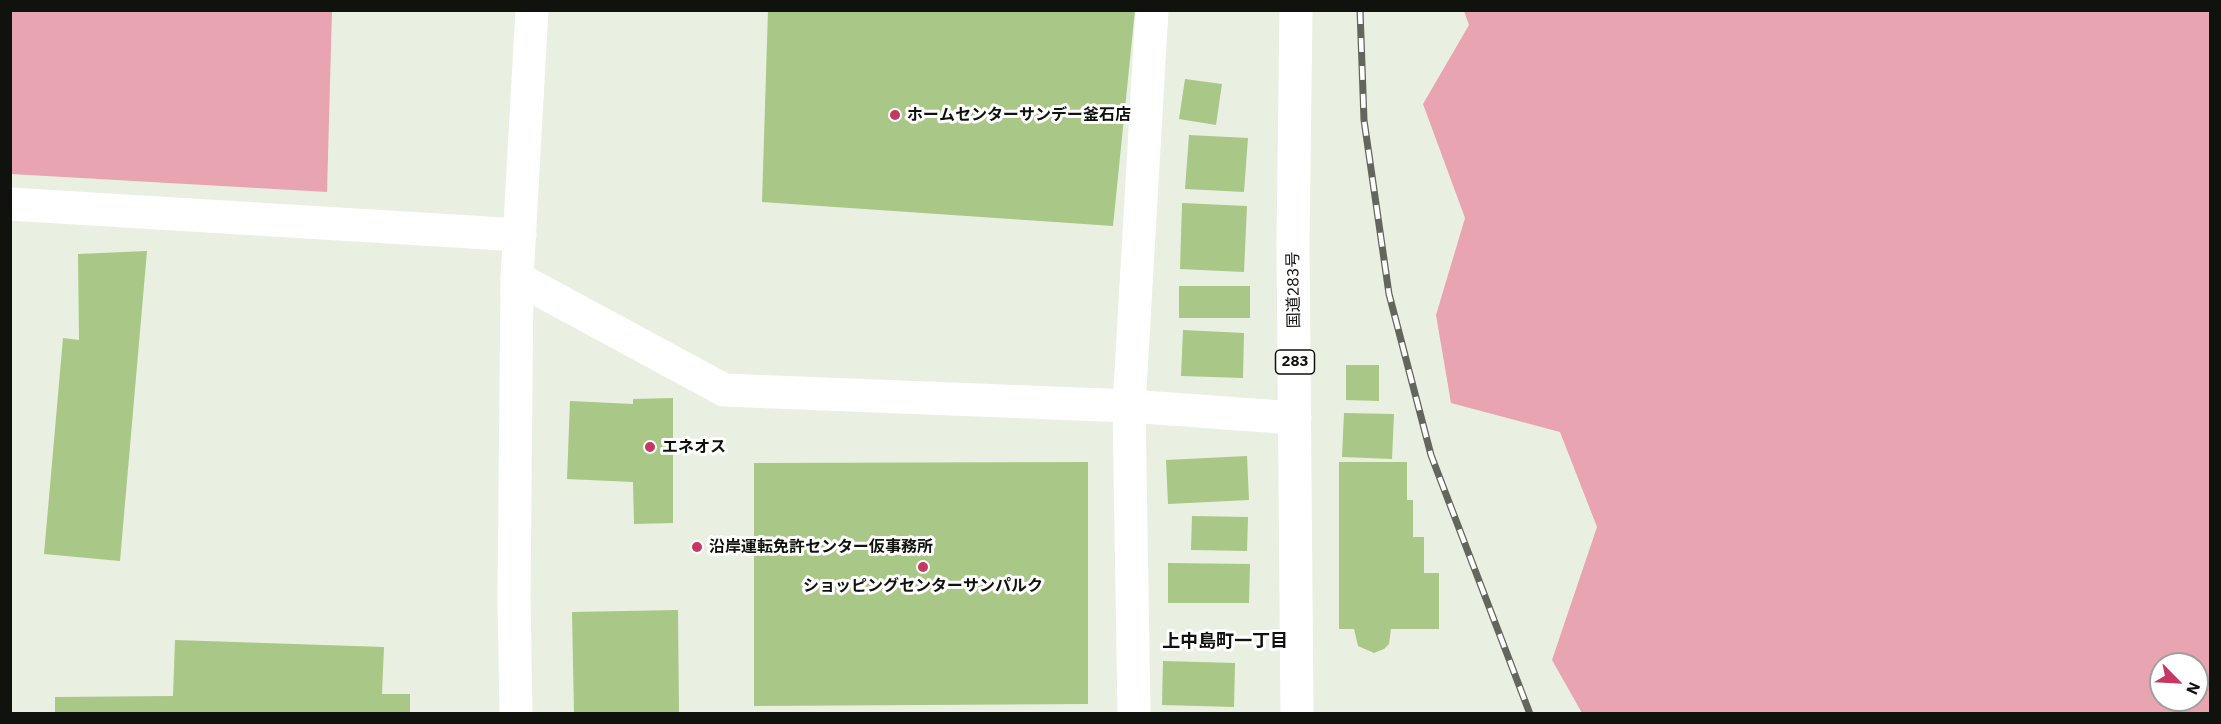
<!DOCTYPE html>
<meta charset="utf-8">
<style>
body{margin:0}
#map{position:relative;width:2221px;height:724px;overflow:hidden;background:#e9f0e1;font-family:"IBM Plex Sans",sans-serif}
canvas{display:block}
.frame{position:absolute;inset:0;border:12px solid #10120d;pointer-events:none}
.north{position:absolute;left:2149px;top:652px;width:60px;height:60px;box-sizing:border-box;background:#fff;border:2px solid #9fa09e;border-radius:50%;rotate:114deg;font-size:16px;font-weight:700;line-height:24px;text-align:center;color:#10120d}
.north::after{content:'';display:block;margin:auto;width:21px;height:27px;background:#c63863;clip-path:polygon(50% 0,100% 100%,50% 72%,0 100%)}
</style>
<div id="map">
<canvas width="2221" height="724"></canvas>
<div class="frame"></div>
<div class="north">N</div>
</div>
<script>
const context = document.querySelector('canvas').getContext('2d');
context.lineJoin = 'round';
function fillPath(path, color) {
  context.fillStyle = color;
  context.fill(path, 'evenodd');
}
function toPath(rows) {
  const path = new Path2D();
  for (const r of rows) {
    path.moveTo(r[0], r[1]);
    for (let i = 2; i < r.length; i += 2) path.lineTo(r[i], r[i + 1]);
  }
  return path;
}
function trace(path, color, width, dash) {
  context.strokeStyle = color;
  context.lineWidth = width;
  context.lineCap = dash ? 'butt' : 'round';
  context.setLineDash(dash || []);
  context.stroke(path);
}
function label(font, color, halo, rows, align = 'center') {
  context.font = font + ' "IBM Plex Sans","Noto Sans JP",sans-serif';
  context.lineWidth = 6;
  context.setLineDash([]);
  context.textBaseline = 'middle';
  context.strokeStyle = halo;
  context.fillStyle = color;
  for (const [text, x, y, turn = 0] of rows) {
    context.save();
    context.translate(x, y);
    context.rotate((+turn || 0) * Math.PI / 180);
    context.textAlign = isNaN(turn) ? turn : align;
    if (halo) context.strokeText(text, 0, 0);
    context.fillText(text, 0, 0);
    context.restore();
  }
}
fillPath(toPath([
 [10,11,332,11,327,192,11,174],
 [1464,11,2210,11,2210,713,1582,713,1552,660,1597,527,1560,432,1451,403,1436,315,1465,218,1423,104,1469,25],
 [2161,664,2197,664,2197,700,2161,700]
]), '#e8a4b1');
fillPath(toPath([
 [768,10,1135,10,1113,226,762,202],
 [1185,79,1222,84,1216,125,1179,119],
 [1189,135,1248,138,1244,192,1185,189],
 [1182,203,1247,206,1244,272,1180,269],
 [147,251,120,561,44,554,63,338,79,340,78,254],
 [1179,286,1250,286,1250,318,1179,318],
 [1183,330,1244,333,1243,378,1181,376],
 [1346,365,1379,365,1379,401,1346,400],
 [673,398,673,523,634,524,633,482,567,479,570,401,633,404,633,399],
 [1344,413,1394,414,1392,459,1342,457],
 [1247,456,1249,500,1168,504,1166,460],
 [1088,462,1088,704,754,706,754,463],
 [1339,462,1407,462,1407,500,1413,500,1413,537,1424,537,1424,573,1439,573,1439,629,1391,629,1389,644,1384,649,1374,653,1358,646,1354,629,1339,629],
 [1192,516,1248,517,1247,551,1191,550],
 [1168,563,1250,564,1249,603,1168,603],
 [678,610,679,714,574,714,572,612],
 [175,640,384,647,382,694,410,694,410,714,55,714,55,697,173,696],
 [1163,661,1235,663,1234,707,1162,705]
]), '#a9c786');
trace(toPath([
 [10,204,520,235],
 [517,278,724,390,1129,406,1295,418],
 [1134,714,1129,406,1152,10]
]), '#fff', 33);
trace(toPath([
 [516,714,514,597,517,278,532,10]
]), '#fff', 33);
trace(toPath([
 [1296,10,1293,244,1297,714]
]), '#fff', 33);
const rail = toPath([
 [1360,10,1364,120,1389,294,1431,455,1530,714]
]);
trace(rail, '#62665d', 7);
trace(rail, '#fff', 4.5, [14]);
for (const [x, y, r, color] of [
 [895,115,6,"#c63863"],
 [650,447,6,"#c63863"],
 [697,547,6,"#c63863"],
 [923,567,6,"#c63863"]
]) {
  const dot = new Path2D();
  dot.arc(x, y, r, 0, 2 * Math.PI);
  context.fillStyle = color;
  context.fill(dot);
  trace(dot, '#fff', 2);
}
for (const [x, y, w] of [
 [1295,362,39]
]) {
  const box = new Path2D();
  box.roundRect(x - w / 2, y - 12, w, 24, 4.5);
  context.fillStyle = '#fff';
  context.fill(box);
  trace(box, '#10120d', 1.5);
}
label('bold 15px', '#10120d', null, [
 ["283",1295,362]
]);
label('bold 16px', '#10120d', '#fff', [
 ["ホームセンターサンデー釜石店",907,115],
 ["エネオス",662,447],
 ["沿岸運転免許センター仮事務所",709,547],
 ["ショッピングセンターサンパルク",923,586,"center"]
], 'left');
label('16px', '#10120d', '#fff', [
 ["国道283号",1294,290,-91]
]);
label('bold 18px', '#10120d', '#fff', [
 ["上中島町一丁目",1225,642]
]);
</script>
